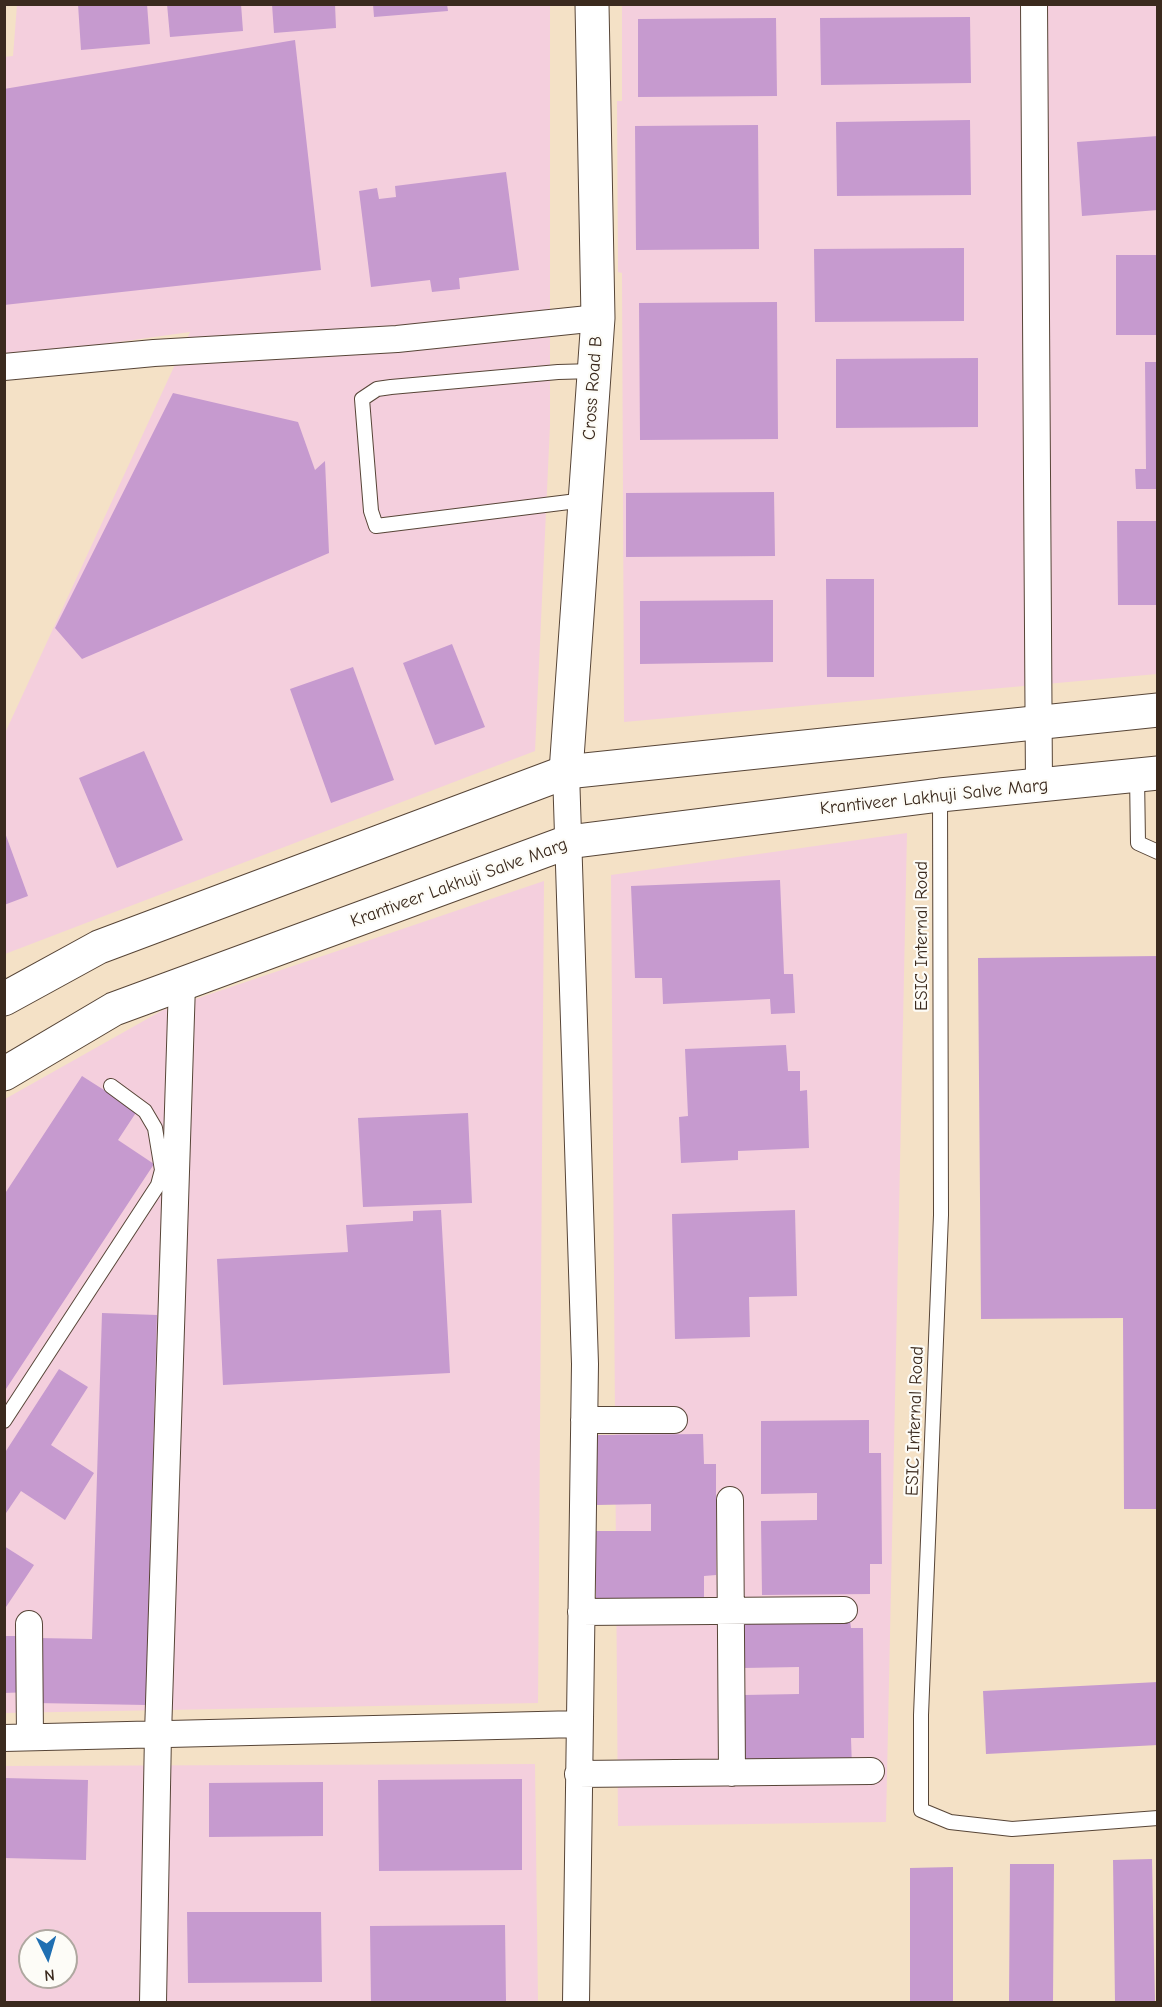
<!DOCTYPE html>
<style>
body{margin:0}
#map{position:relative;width:1162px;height:2007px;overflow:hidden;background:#f4e1c6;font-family:"Comic Neue",sans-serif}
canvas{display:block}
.frame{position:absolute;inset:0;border:6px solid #3b2a1e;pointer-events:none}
.north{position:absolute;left:18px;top:1929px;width:60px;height:60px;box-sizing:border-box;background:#fdfcf7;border:2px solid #afa8a0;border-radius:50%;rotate:175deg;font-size:16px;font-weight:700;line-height:24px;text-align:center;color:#3b2a1e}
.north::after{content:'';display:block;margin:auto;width:21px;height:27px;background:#1f6fb2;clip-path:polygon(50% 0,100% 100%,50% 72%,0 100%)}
</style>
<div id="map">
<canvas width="1162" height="2007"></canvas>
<div class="frame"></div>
<div class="north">N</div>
</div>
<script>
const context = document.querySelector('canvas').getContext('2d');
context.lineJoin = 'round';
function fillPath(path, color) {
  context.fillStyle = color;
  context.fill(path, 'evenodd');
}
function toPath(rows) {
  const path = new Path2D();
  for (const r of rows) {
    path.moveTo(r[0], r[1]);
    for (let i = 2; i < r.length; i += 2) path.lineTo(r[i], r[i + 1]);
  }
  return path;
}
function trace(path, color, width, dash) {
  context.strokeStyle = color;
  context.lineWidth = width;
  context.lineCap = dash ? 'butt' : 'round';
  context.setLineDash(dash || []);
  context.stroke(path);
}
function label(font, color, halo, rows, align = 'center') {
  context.font = font + ' "Comic Neue",sans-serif';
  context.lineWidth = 4.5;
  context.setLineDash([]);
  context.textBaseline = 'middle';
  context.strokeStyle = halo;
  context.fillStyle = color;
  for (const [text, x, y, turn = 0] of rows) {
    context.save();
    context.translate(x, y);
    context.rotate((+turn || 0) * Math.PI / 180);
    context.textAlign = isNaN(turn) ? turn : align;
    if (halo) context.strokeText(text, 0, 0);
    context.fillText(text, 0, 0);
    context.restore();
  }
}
fillPath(toPath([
 [17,5,550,5,550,425,535,751,5,954,5,733,190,332,5,358,4,57,13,56],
 [622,5,1157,5,1157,674,624,722,622,273,618,272,617,101,622,101],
 [907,833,886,1822,618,1826,611,875],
 [544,881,538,1703,5,1713,5,1099,163,1010],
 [535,1764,538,2002,5,2002,4,1766],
 [30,1941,66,1941,66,1977,30,1977]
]), '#f4cfdd');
fillPath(toPath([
 [78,4,147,4,150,44,81,50],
 [167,4,241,4,243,31,170,37],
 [272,4,335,4,336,28,274,33],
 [373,4,447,4,448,11,374,17],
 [970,17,971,83,821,85,820,18],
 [776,18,777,96,638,97,638,19],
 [295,40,321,270,4,305,4,89],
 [970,120,971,195,837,196,836,122],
 [758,125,759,249,636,250,635,126],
 [1158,136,1158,210,1082,216,1077,142],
 [506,172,519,270,459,278,460,289,432,292,430,280,371,287,359,191,377,188,379,199,396,197,395,186],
 [964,248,964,321,815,322,814,249],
 [1116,255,1158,255,1158,335,1116,335],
 [777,302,778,439,640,440,639,303],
 [978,358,978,427,836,428,836,359],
 [1145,362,1158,362,1158,489,1136,489,1135,469,1146,469],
 [173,393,298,422,315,470,325,461,329,553,82,659,55,628],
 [774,492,775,556,626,557,626,493],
 [1117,521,1158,521,1158,605,1118,605],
 [826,579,874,579,874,677,827,677],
 [773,600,773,662,640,664,640,601],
 [452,644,485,727,435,745,403,663],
 [353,667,394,780,331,803,290,689],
 [144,751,183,840,117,868,79,778],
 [4,830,28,896,4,905],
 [780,880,784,974,793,974,795,1013,771,1014,770,999,663,1004,662,978,635,978,631,886],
 [1158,956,1158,1509,1124,1509,1123,1318,981,1319,978,958],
 [786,1045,788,1071,800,1071,800,1091,807,1090,809,1148,738,1151,738,1160,681,1163,679,1117,688,1116,685,1049],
 [82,1076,137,1111,118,1140,154,1164,4,1392,4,1195],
 [468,1113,472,1203,363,1207,358,1118],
 [441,1210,450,1373,223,1385,217,1259,348,1252,346,1225,413,1221,413,1211],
 [795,1210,797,1296,749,1297,750,1337,675,1339,672,1214],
 [102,1313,157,1315,146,1705,36,1703,37,1638,92,1639],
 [59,1369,88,1387,51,1445,94,1473,65,1520,21,1491,4,1516,4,1454],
 [869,1420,869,1453,881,1453,882,1564,870,1564,870,1594,762,1595,761,1521,817,1520,817,1493,761,1494,761,1421],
 [703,1434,704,1464,716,1464,716,1575,704,1576,704,1605,596,1606,596,1531,651,1531,651,1504,596,1505,595,1435],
 [4,1546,34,1565,4,1610],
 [742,1612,849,1613,851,1628,863,1628,864,1738,851,1738,852,1768,744,1769,744,1695,799,1694,799,1667,743,1668],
 [4,1636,29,1636,31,1692,4,1693],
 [1158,1682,1158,1745,986,1754,983,1691],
 [4,1778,88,1780,86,1860,4,1858],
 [522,1779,522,1870,379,1871,378,1780],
 [323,1782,323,1836,209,1837,209,1783],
 [1152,1859,1155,2002,1115,2002,1113,1860],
 [1010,1864,1054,1864,1053,2002,1009,2002],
 [953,1867,953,2002,910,2002,910,1868],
 [187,1912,321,1912,322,1982,188,1983],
 [505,1925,506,2001,371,2002,370,1926]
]), '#c69acf');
const service = toPath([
 [585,500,376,526,371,511,362,399,377,389,391,387,558,372,594,371],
 [1137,775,1138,843,1158,852],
 [940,795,941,1215,921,1715,921,1810,950,1822,1012,1829,1158,1818],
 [4,1421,158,1185,162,1170,155,1128,145,1111,111,1086]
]);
const minor = toPath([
 [1034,4,1039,785],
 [4,367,154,353,397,339,598,318],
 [566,772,585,1364,576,2002],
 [584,1420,674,1420],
 [730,1500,732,1773],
 [581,1612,844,1610],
 [29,1624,30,1737],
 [4,1738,579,1724],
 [578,1774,871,1771],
 [153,2002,158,1734,182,984]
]);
const tertiary = toPath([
 [566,772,598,318,592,4]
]);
const secondary = toPath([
 [4,999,99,947,566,772,1158,710],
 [4,1074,114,1009,568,842,940,795,1158,773]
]);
trace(service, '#574537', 16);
trace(minor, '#574537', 28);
trace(tertiary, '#574537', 35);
trace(secondary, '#574537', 35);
trace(service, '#fff', 14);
trace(minor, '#fff', 26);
trace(tertiary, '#fff', 33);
trace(secondary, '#fff', 33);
label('18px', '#3b2a1e', '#fdfcf7', [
 ["Cross Road B",593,388,-86],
 ["Krantiveer Lakhuji Salve Marg",934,797,-6],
 ["Krantiveer Lakhuji Salve Marg",459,883,-20],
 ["ESIC Internal Road",922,936,-90],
 ["ESIC Internal Road",915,1421,-88]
]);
</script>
